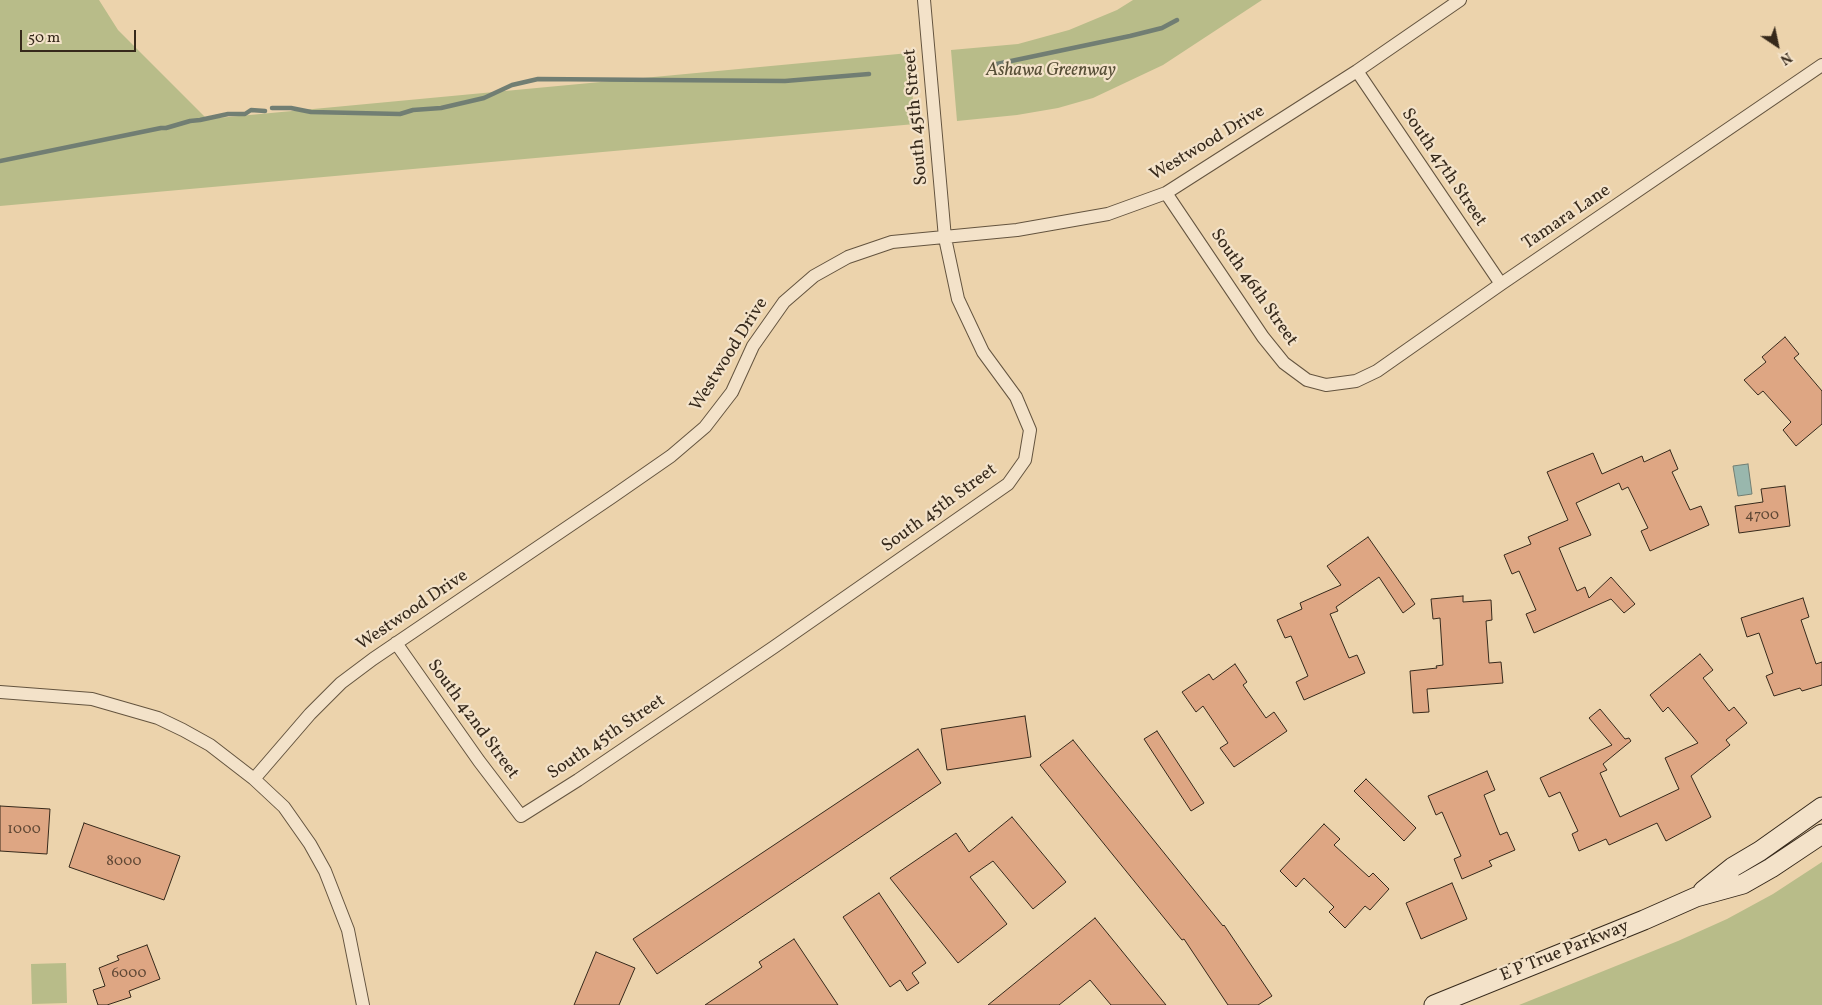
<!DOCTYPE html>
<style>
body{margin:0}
#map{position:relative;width:1822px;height:1005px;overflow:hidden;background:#ecd3ac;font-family:Vollkorn,serif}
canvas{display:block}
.north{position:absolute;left:1752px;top:20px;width:50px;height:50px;-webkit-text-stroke:4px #f3e2c9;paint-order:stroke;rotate:146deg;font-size:14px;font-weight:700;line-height:20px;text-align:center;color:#36291b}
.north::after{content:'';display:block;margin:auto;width:18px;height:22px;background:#36291b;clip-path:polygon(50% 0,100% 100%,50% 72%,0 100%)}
.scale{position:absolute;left:20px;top:30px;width:116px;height:22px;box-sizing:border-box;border:2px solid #36291b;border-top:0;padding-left:6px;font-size:15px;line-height:18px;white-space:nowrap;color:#36291b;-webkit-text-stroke:4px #f3e2c9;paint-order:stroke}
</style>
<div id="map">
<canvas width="1822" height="1005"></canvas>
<div class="north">N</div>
<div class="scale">50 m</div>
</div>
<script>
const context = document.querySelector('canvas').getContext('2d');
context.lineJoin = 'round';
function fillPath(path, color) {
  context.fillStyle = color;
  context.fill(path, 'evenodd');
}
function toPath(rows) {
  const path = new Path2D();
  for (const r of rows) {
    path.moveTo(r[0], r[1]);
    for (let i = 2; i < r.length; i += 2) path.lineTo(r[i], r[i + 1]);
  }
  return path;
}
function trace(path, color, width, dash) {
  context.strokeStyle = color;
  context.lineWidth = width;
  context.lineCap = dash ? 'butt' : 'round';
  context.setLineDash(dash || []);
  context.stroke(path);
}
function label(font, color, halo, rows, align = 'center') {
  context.font = font + ' Vollkorn,serif';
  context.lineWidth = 4.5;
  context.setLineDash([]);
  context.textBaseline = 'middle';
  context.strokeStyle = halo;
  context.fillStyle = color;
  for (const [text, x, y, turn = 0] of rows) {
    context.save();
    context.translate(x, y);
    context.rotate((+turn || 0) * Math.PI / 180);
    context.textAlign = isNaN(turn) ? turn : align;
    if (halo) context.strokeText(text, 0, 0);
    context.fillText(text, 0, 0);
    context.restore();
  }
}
fillPath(toPath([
 [0,0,99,0,118,30,207,119,909,53,915,124,0,206],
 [1133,0,1262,0,1163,65,1093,98,1058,108,1017,115,957,121,951,50,1018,44,1069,30,1117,10],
 [1822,862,1822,1005,1519,1005,1678,941,1727,919,1773,894],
 [66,963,67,1003,32,1004,31,964]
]), '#b8bc89');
const water = toPath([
 [1748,464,1752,494,1738,496,1733,466,1748,464]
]);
fillPath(water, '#99b7ad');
trace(water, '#717e73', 1);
trace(toPath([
 [992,65,1130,36,1162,28,1177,20],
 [272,108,291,108,311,112,400,114,413,110,441,108,484,98,512,85,538,79,785,81,869,74],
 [0,161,161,128,166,128,190,121,200,120,228,114,245,114,251,110,265,111]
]), '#717e73', 4.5);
const building = toPath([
 [1785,337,1799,354,1794,358,1822,391,1822,424,1796,446,1783,430,1791,422,1763,391,1758,395,1744,380,1766,362,1762,357,1785,337],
 [1670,450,1678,469,1672,472,1690,510,1701,506,1709,525,1650,551,1641,531,1648,528,1628,487,1622,490,1619,483,1576,503,1591,535,1559,548,1577,591,1585,587,1589,598,1611,577,1635,604,1624,613,1611,599,1534,633,1526,614,1536,610,1519,571,1512,574,1504,555,1531,544,1528,537,1568,520,1547,472,1593,453,1602,474,1642,456,1644,462,1670,450],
 [1785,486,1790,526,1739,533,1735,506,1763,502,1761,489,1785,486],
 [1368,537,1415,604,1403,613,1379,577,1336,607,1338,611,1330,614,1349,658,1357,655,1365,673,1304,700,1296,682,1308,676,1291,636,1285,638,1277,620,1302,609,1300,603,1341,585,1327,566,1368,537],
 [1463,596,1463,602,1491,600,1492,620,1486,621,1489,663,1501,662,1503,683,1427,689,1429,712,1413,713,1410,671,1437,668,1436,666,1443,665,1440,618,1433,619,1431,599,1463,596],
 [1803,598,1809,617,1801,620,1816,664,1822,662,1822,685,1802,691,1800,688,1774,696,1766,676,1773,673,1759,633,1747,637,1741,618,1803,598],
 [1700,654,1713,670,1703,678,1729,711,1734,707,1747,723,1726,740,1730,745,1691,776,1711,817,1666,841,1657,823,1609,845,1606,839,1579,851,1572,834,1578,831,1560,792,1549,797,1540,778,1612,745,1589,718,1600,709,1625,739,1629,738,1631,741,1603,764,1607,770,1600,773,1620,817,1679,789,1665,758,1698,743,1668,707,1663,712,1650,695,1700,654],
 [1235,664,1247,682,1243,685,1266,718,1274,712,1287,731,1234,767,1220,748,1228,743,1203,706,1196,712,1182,692,1209,674,1213,680,1235,664],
 [1025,716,1031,757,947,770,941,729,1025,716],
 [1157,731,1204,803,1191,811,1144,739,1157,731],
 [1073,740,1223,926,1224,925,1272,996,1258,1005,1228,1005,1184,939,1182,940,1040,765,1073,740],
 [918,749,941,783,657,974,633,939,918,749],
 [1487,771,1495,790,1484,795,1500,835,1507,832,1515,850,1489,861,1492,866,1462,879,1454,859,1461,856,1442,812,1436,815,1428,796,1487,771],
 [1366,779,1416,828,1404,841,1354,791,1366,779],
 [0,806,50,809,47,854,0,851,0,806],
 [1012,817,1066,882,1033,909,993,861,970,877,1007,924,958,963,890,878,956,833,969,852,1012,817],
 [84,823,180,856,164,900,69,867,84,823],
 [1324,824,1340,839,1334,845,1369,877,1373,873,1389,889,1370,910,1365,906,1345,928,1329,912,1334,907,1304,878,1296,887,1280,871,1324,824],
 [1452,883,1467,919,1421,939,1406,903,1452,883],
 [879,893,926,963,912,973,919,983,907,991,900,980,890,987,843,917,879,893],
 [1095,918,1166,1005,1111,1005,1090,980,1059,1005,988,1005,1095,918],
 [794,939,838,1005,705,1005,762,967,759,962,794,939],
 [147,945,160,979,129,991,131,997,107,1005,98,1005,93,990,105,986,99,968,119,960,117,956,147,945],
 [596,952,635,968,619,1005,574,1005,596,952]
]);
fillPath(building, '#dea683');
trace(building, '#36291b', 1);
const minor = toPath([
 [1357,71,1501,284],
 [1166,193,1263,337,1284,363,1307,380,1326,385,1356,381,1377,371,1501,284,1822,65],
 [396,643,479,761,521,816,578,780,774,647,1008,484,1025,460,1030,430,1016,397,983,352,958,299,945,238,924,0],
 [0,692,92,699,158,718,183,730,210,745,254,779,284,807,310,844,325,871,348,930,363,1005],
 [254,779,310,714,341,683,373,659,612,497,671,456,705,427,732,392,753,346,784,302,814,276,848,257,892,242,1017,230,1108,214,1166,193,1357,71,1460,0]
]);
const secondary = toPath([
 [1703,891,1733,867,1760,851,1822,807],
 [1434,1005,1644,920,1696,897,1743,884,1771,868,1822,834]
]);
trace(minor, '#64543f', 14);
trace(secondary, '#36291b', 21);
trace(minor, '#f3e2c9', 12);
trace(secondary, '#f3e2c9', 19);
label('15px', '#604835', null, [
 ["4700",1762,516],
 ["1000",24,830],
 ["8000",124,862],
 ["6000",129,974]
]);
label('italic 18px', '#564e36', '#f3e2c9', [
 ["Ashawa Greenway",1051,72]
]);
label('18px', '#36291b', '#f3e2c9', [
 ["South 45th Street",917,117,-95],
 ["Westwood Drive",1208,144,-31],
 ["South 47th Street",1443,168,56],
 ["Tamara Lane",1567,218,-34],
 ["South 46th Street",1253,288,55],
 ["Westwood Drive",730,355,-58],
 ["South 45th Street",940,509,-36],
 ["Westwood Drive",413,611,-34],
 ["South 42nd Street",472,720,54],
 ["South 45th Street",607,738,-34],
 ["E P True Parkway",1565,952,-22]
]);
</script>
